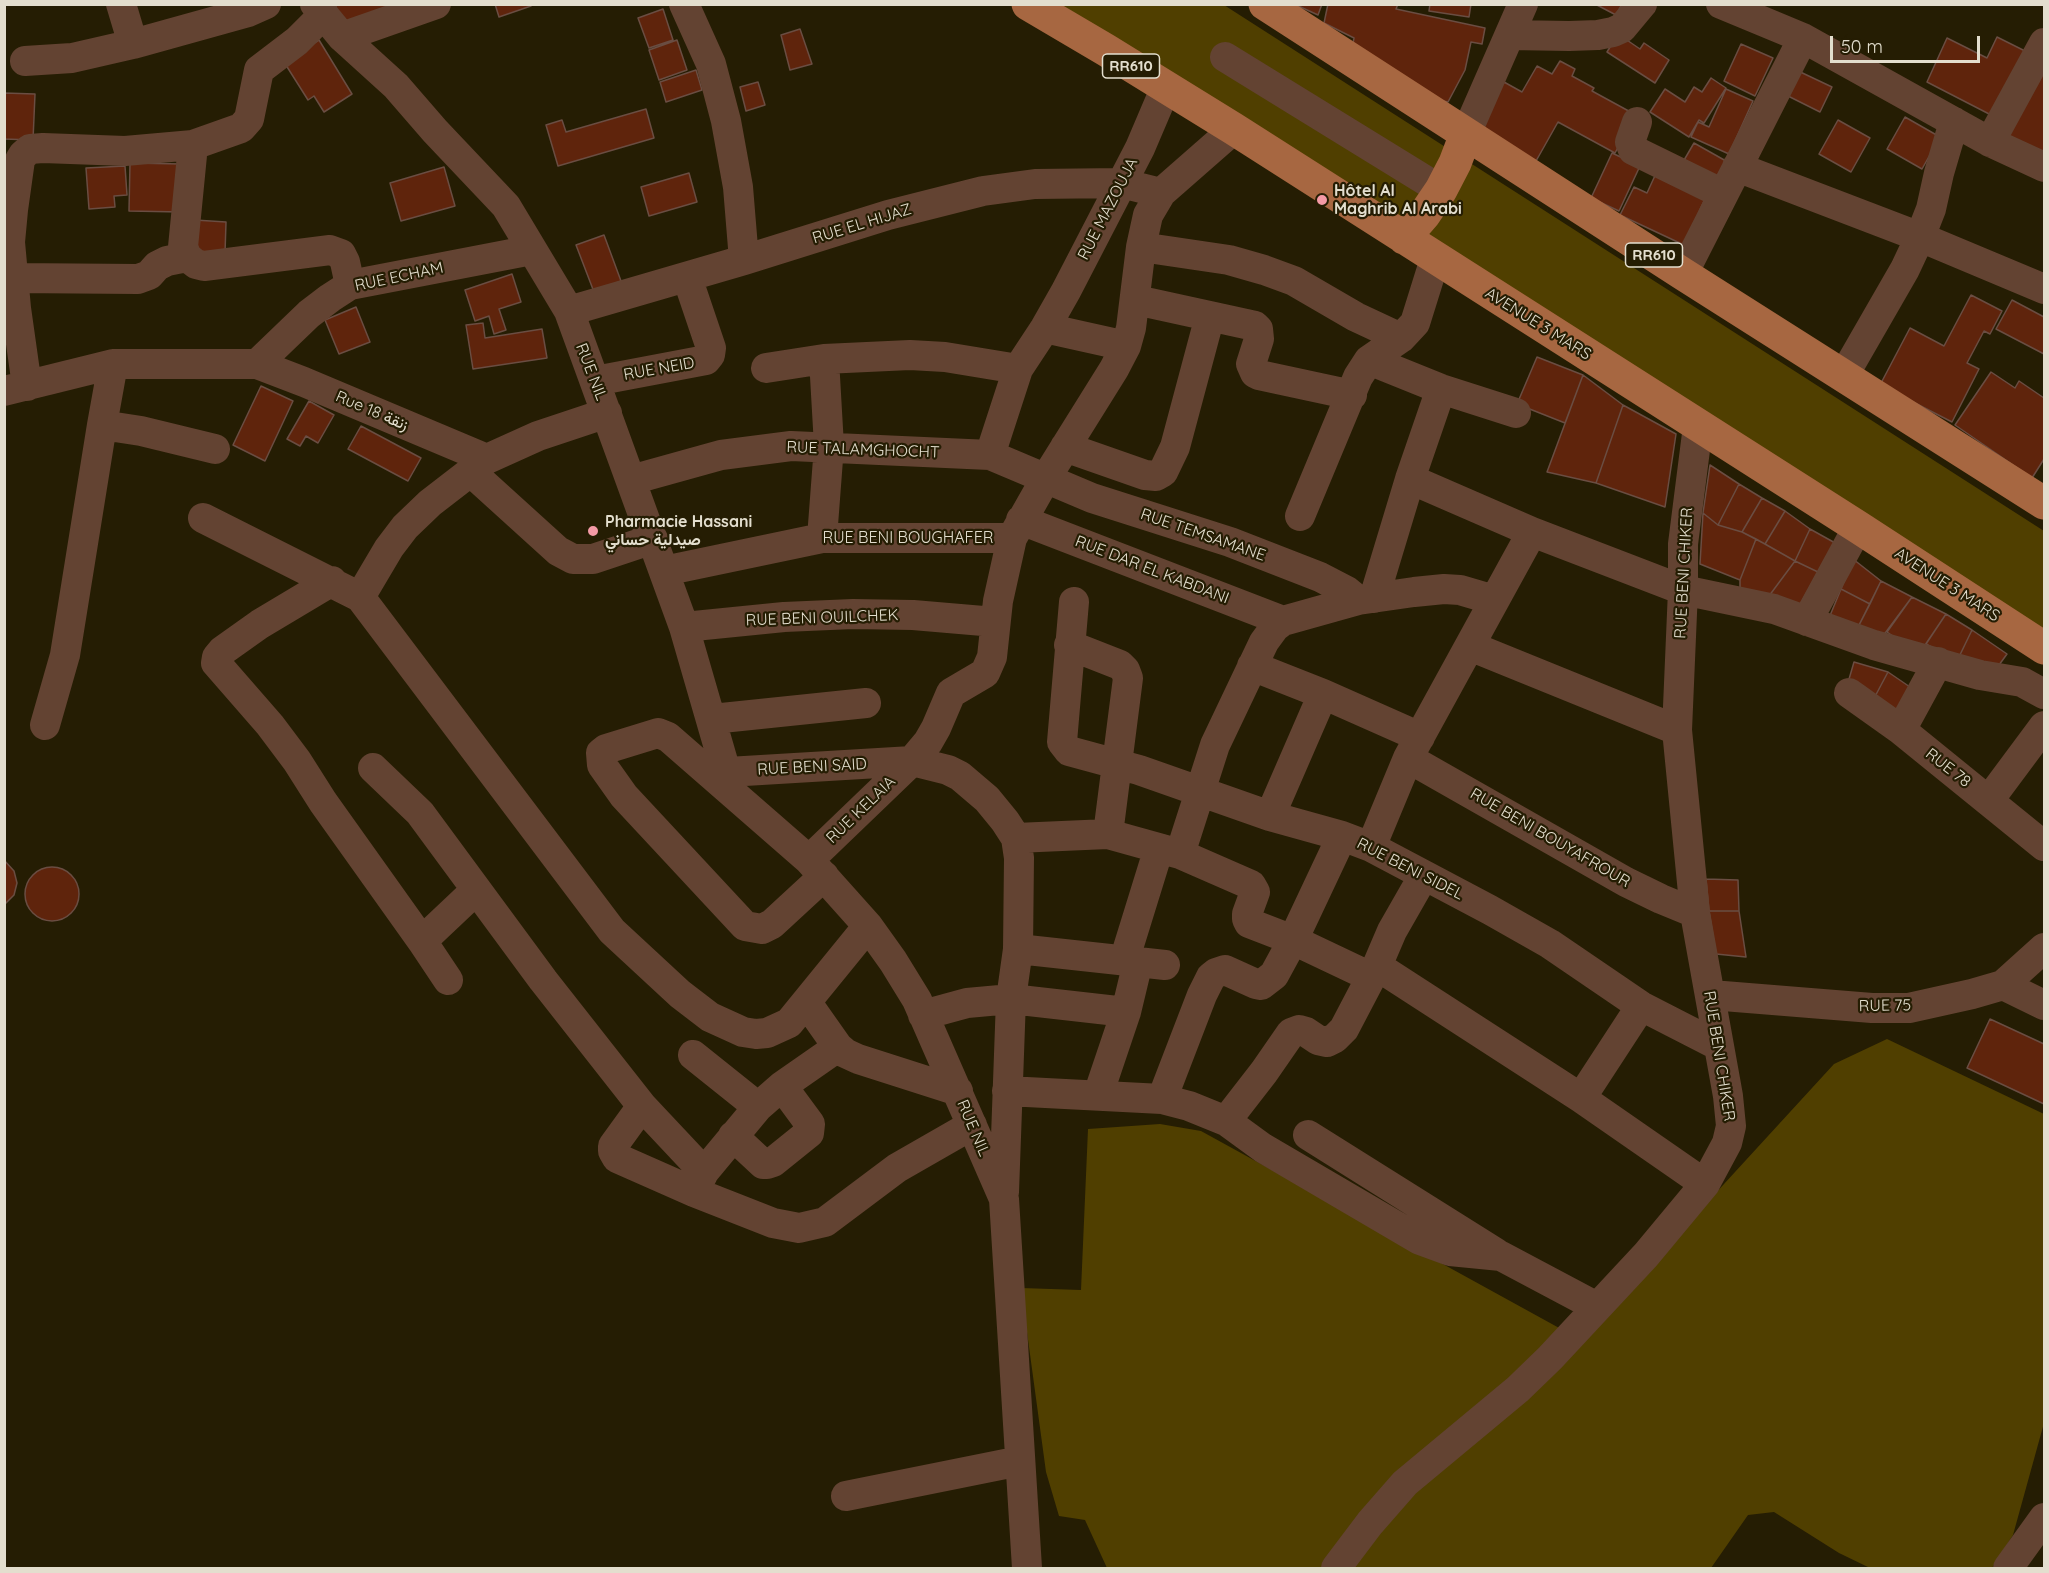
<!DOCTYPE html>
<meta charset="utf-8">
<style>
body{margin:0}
#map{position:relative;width:2049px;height:1573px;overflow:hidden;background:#251d03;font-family:Quicksand,sans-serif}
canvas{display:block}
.frame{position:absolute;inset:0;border:6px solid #e3dece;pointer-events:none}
.scale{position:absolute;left:1830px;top:36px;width:150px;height:27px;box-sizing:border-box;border:3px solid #e3dece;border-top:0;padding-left:8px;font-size:18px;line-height:21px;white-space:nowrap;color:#e3dece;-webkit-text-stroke:4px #251d03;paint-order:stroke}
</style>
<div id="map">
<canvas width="2049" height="1573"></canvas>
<div class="frame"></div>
<div class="scale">50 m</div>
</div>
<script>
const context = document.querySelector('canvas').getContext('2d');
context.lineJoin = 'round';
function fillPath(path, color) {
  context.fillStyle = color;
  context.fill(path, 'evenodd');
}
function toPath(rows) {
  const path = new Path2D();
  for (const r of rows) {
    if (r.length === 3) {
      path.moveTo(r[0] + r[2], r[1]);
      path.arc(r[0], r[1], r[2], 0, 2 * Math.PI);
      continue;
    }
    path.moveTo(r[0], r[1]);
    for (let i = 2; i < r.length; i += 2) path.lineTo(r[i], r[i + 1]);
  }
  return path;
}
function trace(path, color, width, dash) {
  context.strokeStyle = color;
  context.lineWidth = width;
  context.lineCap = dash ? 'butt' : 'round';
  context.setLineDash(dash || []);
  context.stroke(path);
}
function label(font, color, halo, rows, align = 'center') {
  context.font = font + ' Quicksand,Vazirmatn,sans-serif';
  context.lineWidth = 4.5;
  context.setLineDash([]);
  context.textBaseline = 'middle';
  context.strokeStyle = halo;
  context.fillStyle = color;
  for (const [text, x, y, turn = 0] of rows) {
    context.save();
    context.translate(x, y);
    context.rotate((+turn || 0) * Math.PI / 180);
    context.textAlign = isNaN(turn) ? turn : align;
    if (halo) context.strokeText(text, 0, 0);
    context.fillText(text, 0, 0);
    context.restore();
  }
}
fillPath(toPath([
 [1038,5,1224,5,2044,531,2044,632],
 [1887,1039,2044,1114,2044,1423,2013,1535,1992,1568,1870,1568,1839,1553,1774,1512,1748,1515,1711,1568,1107,1568,1085,1520,1059,1516,1046,1472,1021,1288,1081,1290,1088,1129,1160,1124,1201,1131,1581,1340,1834,1064]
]), '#503f00');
const building = toPath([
 [335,4,399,4,342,24,335,4],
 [495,4,530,4,531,6,499,17,495,4],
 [1294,4,1322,4,1318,15,1294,4],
 [1328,4,1398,4,1396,9,1485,28,1482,44,1471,42,1465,70,1448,102,1443,101,1352,49,1354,38,1324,23,1328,4],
 [1430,4,1471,4,1469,17,1429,11,1430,4],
 [1595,4,1622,4,1616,15,1595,4],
 [663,9,673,40,649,48,638,18,663,9],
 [800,29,812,64,790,70,781,35,800,29],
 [1618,34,1640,49,1644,43,1669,60,1655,83,1607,52,1618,34],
 [1997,37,2025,51,1993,116,1927,82,1947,38,1987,58,1997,37],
 [319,40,352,94,324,112,314,96,308,100,284,62,319,40],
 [677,40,687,70,659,80,649,50,677,40],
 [1741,44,1773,58,1755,96,1724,81,1741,44],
 [2044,60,2044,159,2006,139,2044,60],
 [1560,61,1575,69,1572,76,1594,88,1592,91,1636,115,1615,153,1558,122,1536,161,1472,127,1504,82,1522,92,1537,66,1552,74,1560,61],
 [1794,69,1832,87,1820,112,1782,93,1794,69],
 [696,70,702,90,666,102,660,82,696,70],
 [1711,78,1726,88,1704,123,1699,120,1689,137,1650,112,1665,89,1685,102,1694,87,1702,92,1711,78],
 [758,82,765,105,746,111,740,87,758,82],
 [1726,89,1753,101,1729,154,1691,137,1698,122,1709,127,1726,89],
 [4,93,35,94,33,140,4,139,4,93],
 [646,109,654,138,558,166,546,125,562,120,566,132,646,109],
 [1905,117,1940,137,1922,169,1887,149,1905,117],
 [1838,120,1870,138,1851,172,1819,154,1838,120],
 [1694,143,1726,161,1712,185,1680,167,1694,143],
 [1612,153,1640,166,1619,211,1591,198,1612,153],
 [130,163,182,164,181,212,129,211,130,163],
 [125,166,127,195,114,196,115,207,89,209,86,168,125,166],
 [444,167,455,206,401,221,390,183,444,167],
 [1658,169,1708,192,1684,245,1620,215,1634,187,1647,193,1658,169],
 [689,173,697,202,649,216,641,187,689,173],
 [195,220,226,222,225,253,194,252,195,220],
 [604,235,621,281,594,292,576,245,604,235],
 [512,274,521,302,499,309,506,330,494,334,489,316,475,321,465,290,512,274],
 [1971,295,2002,311,1990,334,1984,331,1967,363,1979,369,1952,422,1880,385,1910,328,1944,346,1971,295],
 [2012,300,2044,317,2044,354,1996,329,2012,300],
 [356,307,370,342,339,354,325,320,356,307],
 [483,323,485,338,542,329,547,358,473,369,466,325,483,323],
 [1537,357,1583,375,1565,423,1517,404,1537,357],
 [1991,372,2015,388,2019,381,2044,398,2044,459,2032,478,1955,425,1991,372],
 [1583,375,1623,405,1596,483,1547,472,1583,375],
 [261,386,293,401,265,461,233,445,261,386],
 [309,401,334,415,318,443,306,436,300,446,287,439,309,401],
 [1623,405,1676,434,1665,507,1596,483,1623,405],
 [361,426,421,458,408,481,348,449,361,426],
 [1710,465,1739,484,1718,525,1703,513,1710,465],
 [1739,484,1762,498,1742,532,1718,525,1739,484],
 [1762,498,1785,511,1765,544,1742,532,1762,498],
 [1785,511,1810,529,1795,561,1765,544,1785,511],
 [1703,513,1718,525,1742,532,1756,539,1740,580,1700,564,1703,513],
 [1810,529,1837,544,1818,572,1795,561,1810,529],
 [1756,539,1795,561,1769,596,1740,591,1740,580,1756,539],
 [1853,559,1881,581,1870,604,1841,589,1853,559],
 [1795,561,1818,572,1797,610,1769,596,1795,561],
 [1881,581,1912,597,1877,644,1855,633,1881,581],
 [1841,589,1870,604,1855,633,1829,618,1841,589],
 [1912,597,1946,614,1919,654,1887,632,1912,597],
 [1946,614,1972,630,1957,661,1926,644,1946,614],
 [1972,630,2007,654,1991,676,1957,661,1972,630],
 [1854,662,1888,672,1871,704,1847,686,1854,662],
 [1888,672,1910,687,1895,718,1871,704,1888,672],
 [4,860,14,871,17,883,14,895,4,905,4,860],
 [52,894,27],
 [1706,879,1738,880,1739,911,1709,911,1706,879],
 [1709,911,1739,911,1746,957,1716,954,1709,911],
 [1990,1019,2044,1044,2044,1104,1967,1068,1990,1019]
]);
fillPath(building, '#5f240c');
trace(building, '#6a4d42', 1.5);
trace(toPath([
 [121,4,133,44],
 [315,4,342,37,396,86,435,131,506,206,569,311,684,627,726,772],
 [684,4,711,64,726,121,738,187,744,260],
 [1721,4,1803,38,1990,142,2044,167],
 [1510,35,1569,36,1598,35,1613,32,1622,28,1642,4],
 [342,37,436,4],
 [1225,57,1441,190],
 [25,61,72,58,133,44,248,12,266,4],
 [1637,122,1630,142,1633,150,1723,194],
 [1466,134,1523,4],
 [1990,142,2044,43],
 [193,145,183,247,187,257,196,264,204,266,330,250,341,254,345,262,350,285],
 [1737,167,1920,237,2044,289],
 [1141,247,1229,260,1264,270,1294,281,1356,317,1401,338],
 [1683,274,1803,38],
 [13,278,138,279,149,275,157,266,167,261,187,257],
 [1136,300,1255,326,1258,329,1259,339,1251,364,1255,373,1259,375,1352,395],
 [569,311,744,260,888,215,983,191,1035,184,1121,183,1161,193],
 [1045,328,1126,346],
 [1369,360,1441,389,1516,413],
 [113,364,102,425,141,431,215,449],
 [257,364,309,314,330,298,350,285,532,250],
 [766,368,824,359,910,355,945,357,1018,369],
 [1844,375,1905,269,1920,237,1931,209,1939,173,1954,122],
 [595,381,706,360,710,355,711,348,687,277],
 [27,386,16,308,10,242,13,210,20,160,23,155,30,149,43,148,125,151,193,145,241,128,249,119,259,70,297,41,323,15,321,4],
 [4,391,113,364,257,364,304,382,487,459],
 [1065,447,1145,475,1156,476,1163,472,1175,447,1210,316],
 [990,455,1018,369,1045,328,1066,291,1140,148,1166,87],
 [472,473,558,551,573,559,593,559,653,539],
 [1410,479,1532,532,1683,590,1774,609,1874,645,1980,675,2022,682,2044,694],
 [631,480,721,455,791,446,990,455,1092,498,1230,542,1320,577,1347,591,1358,600],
 [1300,516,1358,377,1369,360,1401,338,1415,323,1435,259],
 [203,518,360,597,612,931,680,994,710,1017,743,1032,756,1034,767,1033,789,1023,868,926],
 [1021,520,1283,621],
 [822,538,829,446,824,359],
 [664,571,822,538,1012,538],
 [332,581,260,624,222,651,217,657,216,663,270,725,297,761,323,802,422,941,448,980],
 [360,597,389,548,405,527,430,503,487,459,538,436,607,413],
 [1374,598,1410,479,1441,389],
 [1074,602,1062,742,1069,751,1139,770,1270,816,1342,836,1371,847,1490,910,1550,944,1641,1006,1719,1046],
 [1807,621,1858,527],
 [684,627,784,617,853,614,913,615,995,622],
 [1069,645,1120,665,1125,670,1128,678,1108,834],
 [1470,646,1677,730],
 [1252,666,1323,694,1420,737],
 [1849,693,1901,730,2044,846],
 [712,719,866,703],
 [45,725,65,655,102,425],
 [1901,730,1938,662],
 [1408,758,1626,882,1661,899,1695,913],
 [373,768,420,813,543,980,642,1106,704,1172],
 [711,773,912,761,948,770,960,776,987,799,1005,821,1016,838,1019,858,1018,949,1011,999,1004,1192],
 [1989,800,2044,726],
 [1270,816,1323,694],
 [1016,838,1108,834,1180,854,1251,885,1255,892,1247,914,1247,919,1249,923,1293,940,1371,977],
 [1371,847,1408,758,1532,532],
 [1180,854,1215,745,1264,642,1275,627,1283,621,1358,600,1414,592,1444,589,1460,590,1494,600],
 [809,860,912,761,928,742,936,728,951,693,985,673,992,657,998,601,1012,538,1046,478,1114,369,1126,346,1131,328,1141,247,1148,215,1161,193,1234,129],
 [824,876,772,924,762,929,745,926,624,796,602,765,601,753,606,749,658,733,668,737,809,860,868,926,893,961,917,1000,1004,1199,1027,1568],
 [422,941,476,890],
 [1018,949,1165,965],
 [1124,961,1159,848],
 [1377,966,1581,1098,1705,1184],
 [2003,985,2044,1005],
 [1711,995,1872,1008,1909,1008,1972,994,2003,985,2044,948],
 [807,1003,838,1047,845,1053,858,1059,958,1091],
 [923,1015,967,1003,1011,999,1126,1012],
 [693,1055,758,1107],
 [1007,1091,1162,1099,1189,1106,1226,1121,1263,1148,1420,1240,1450,1251,1501,1256,1597,1307],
 [1098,1095,1126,1012,1138,962],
 [1581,1098,1641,1006],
 [1162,1099,1202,995,1211,977,1216,973,1225,970,1256,984,1261,985,1274,975,1293,940,1342,836],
 [642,1106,613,1146,613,1151,617,1158,694,1192,773,1223,799,1228,825,1222,897,1168,972,1125],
 [1226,1121,1264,1072,1291,1033,1299,1030,1306,1032,1318,1040,1327,1042,1335,1038,1344,1029,1377,966,1392,931,1424,875],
 [1308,1135,1496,1253],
 [733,1136,763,1164,767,1164,773,1162,809,1133,810,1124,782,1086],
 [695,1190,704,1172,758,1107,782,1086,838,1047],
 [846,1496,1020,1461],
 [1336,1568,1370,1523,1405,1483,1518,1389,1550,1358,1646,1255,1705,1184,1727,1143,1731,1126,1728,1096,1695,913,1677,730,1683,590,1683,544,1698,426],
 [2008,1568,2044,1518]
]), '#634332', 30);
trace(toPath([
 [1028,4,1106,50,1234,129,1858,527,2044,648],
 [1265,4,1683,274,2044,503],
 [1404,238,1424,215,1441,190,1455,163,1466,134]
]), '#a76741', 33);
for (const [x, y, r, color] of [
 [1322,200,6,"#f49aa6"],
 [593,531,6,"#f49aa6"]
]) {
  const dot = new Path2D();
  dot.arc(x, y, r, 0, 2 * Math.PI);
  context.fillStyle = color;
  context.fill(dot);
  trace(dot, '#251d03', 2);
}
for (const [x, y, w] of [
 [1131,66,57],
 [1654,255,57]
]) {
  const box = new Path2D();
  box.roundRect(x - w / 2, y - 12, w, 24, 4.5);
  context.fillStyle = '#251d03';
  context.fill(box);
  trace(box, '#e3dece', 1.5);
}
label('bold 15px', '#e3dece', null, [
 ["RR610",1131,66],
 ["RR610",1654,255]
]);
label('bold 16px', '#e3dece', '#251d03', [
 ["Hôtel Al",1334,191],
 ["Maghrib Al Arabi",1334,209],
 ["Pharmacie Hassani",605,522],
 ["صيدلية حساني",605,540]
], 'left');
label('16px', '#e3dece', '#251d03', [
 ["RUE MAZOUJA",1108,209,-63],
 ["RUE EL HIJAZ",862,224,-17],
 ["RUE ECHAM",399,277,-12],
 ["AVENUE 3 MARS",1538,324,32],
 ["RUE NEID",659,369,-10],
 ["RUE NIL",591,372,69],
 ["Rue 18 زنقة",372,411,23],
 ["RUE TALAMGHOCHT",863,450,2],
 ["RUE TEMSAMANE",1203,535,19],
 ["RUE BENI BOUGHAFER",908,538],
 ["RUE DAR EL KABDANI",1152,570,21],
 ["RUE BENI CHIKER",1684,573,-87],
 ["AVENUE 3 MARS",1947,585,33],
 ["RUE BENI OUILCHEK",822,618,-2],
 ["RUE BENI SAID",812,767,-3],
 ["RUE 78",1948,768,38],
 ["RUE KELAIA",861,810,-44],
 ["RUE BENI BOUYAFROUR",1550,838,30],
 ["RUE BENI SIDEL",1410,869,27],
 ["RUE 75",1885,1006,-1],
 ["RUE BENI CHIKER",1719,1056,81],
 ["RUE NIL",973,1128,67]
]);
</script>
